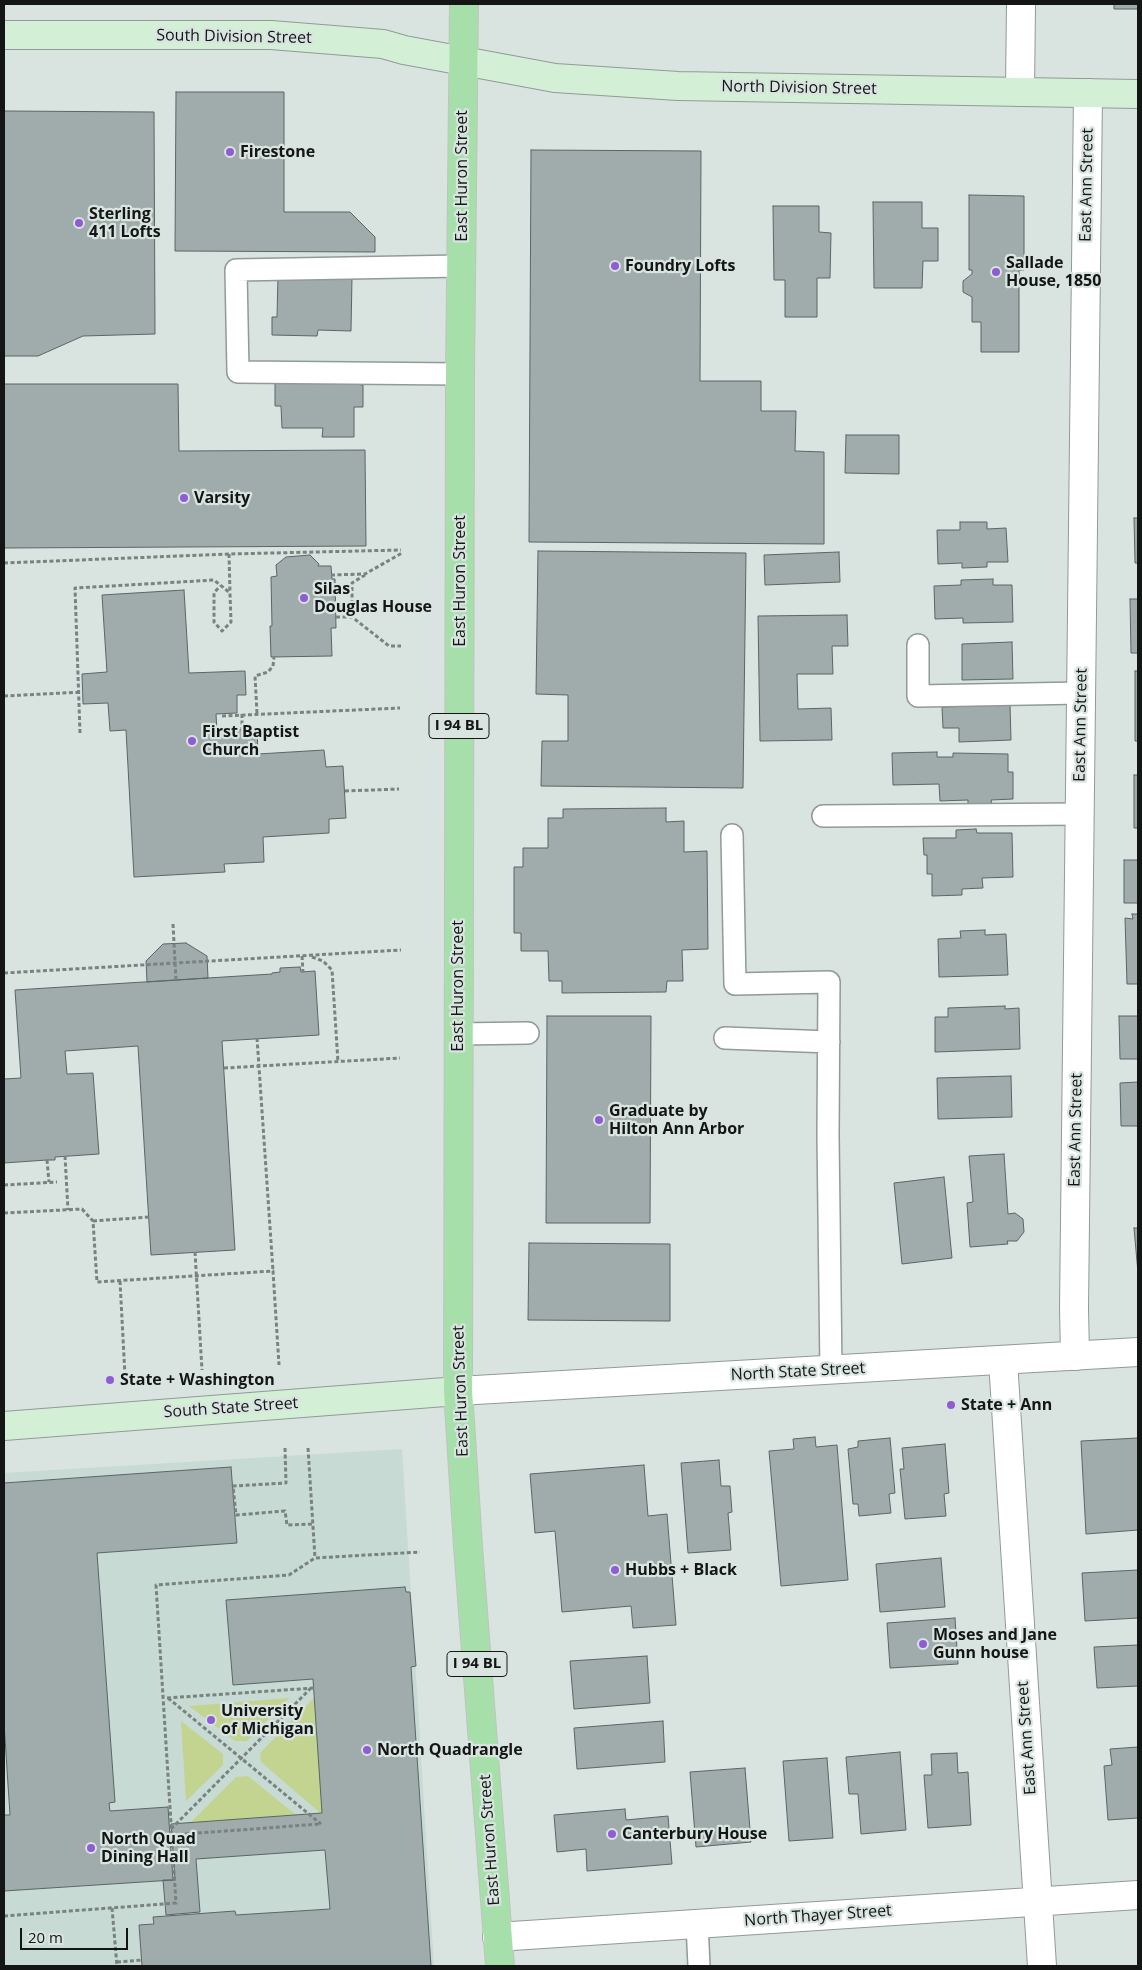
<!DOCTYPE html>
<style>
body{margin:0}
#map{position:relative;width:1142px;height:1970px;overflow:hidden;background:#d9e4e0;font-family:"Open Sans",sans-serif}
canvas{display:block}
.frame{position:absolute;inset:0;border:5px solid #131615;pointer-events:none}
.scale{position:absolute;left:20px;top:1928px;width:108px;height:22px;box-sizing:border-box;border:2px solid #131615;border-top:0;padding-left:6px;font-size:15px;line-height:18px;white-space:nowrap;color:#131615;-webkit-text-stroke:4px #d9e4e0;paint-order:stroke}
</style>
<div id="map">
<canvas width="1142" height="1970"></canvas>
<div class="frame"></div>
<div class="scale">20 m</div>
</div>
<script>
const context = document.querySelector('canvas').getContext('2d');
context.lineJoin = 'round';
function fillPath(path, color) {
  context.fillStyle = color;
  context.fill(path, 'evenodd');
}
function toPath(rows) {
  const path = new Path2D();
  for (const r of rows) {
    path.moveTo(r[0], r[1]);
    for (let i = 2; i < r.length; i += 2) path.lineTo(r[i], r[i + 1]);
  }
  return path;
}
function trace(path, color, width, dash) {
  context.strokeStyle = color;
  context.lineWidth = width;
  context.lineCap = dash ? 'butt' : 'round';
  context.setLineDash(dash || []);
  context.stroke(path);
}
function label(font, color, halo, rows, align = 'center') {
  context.font = font + ' "Open Sans",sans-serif';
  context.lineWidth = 4.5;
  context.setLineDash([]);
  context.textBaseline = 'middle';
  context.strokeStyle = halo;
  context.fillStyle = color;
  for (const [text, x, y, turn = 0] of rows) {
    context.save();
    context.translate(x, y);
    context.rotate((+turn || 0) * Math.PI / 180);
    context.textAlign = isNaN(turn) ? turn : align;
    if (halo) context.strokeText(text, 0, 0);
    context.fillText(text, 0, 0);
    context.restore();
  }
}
fillPath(toPath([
 [402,1449,434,1966,4,1966,4,1473]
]), '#c7dad3');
fillPath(toPath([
 [317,1695,325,1817,261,1762,260,1753],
 [289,1698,247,1741,235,1741,189,1706],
 [181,1721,223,1754,223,1765,186,1801],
 [248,1776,296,1815,190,1823,236,1777]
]), '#c3d490');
const building = toPath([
 [1114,4,1138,4,1138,9,1114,9,1114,4],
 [176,92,284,92,284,212,350,212,375,237,375,252,175,251,176,92],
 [4,111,154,112,155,334,83,336,38,356,4,356,4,111],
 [531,150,701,151,700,381,761,381,761,411,796,411,795,451,824,452,824,544,529,542,531,150],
 [969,195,1024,196,1024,270,1019,270,1019,352,981,352,981,322,972,322,972,297,963,292,963,281,972,274,972,270,969,270,969,195],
 [873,202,922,202,922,228,938,228,938,261,923,261,922,288,874,288,873,202],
 [773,206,819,206,819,232,831,233,830,278,817,278,817,317,785,317,785,280,774,280,773,206],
 [278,276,352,277,351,331,318,330,317,336,272,335,272,317,277,317,278,276],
 [354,377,354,384,363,385,363,407,354,407,354,437,322,437,323,428,282,428,281,406,275,406,275,378,354,377],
 [4,384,178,384,179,451,365,450,366,546,4,548,4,384],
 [846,435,899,435,899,474,845,473,846,435],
 [1134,518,1138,518,1138,563,1135,563,1134,518],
 [960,522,987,522,987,529,1006,528,1008,562,987,562,987,567,962,568,962,563,938,564,937,530,960,530,960,522],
 [538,551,746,553,743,788,541,786,542,741,568,741,568,695,536,694,538,551],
 [839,552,840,582,765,585,764,555,839,552],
 [310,555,319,564,318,566,331,566,332,579,335,579,336,628,331,628,332,656,271,657,270,626,272,626,271,577,277,576,276,565,286,557,310,555],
 [993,579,993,585,1012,585,1013,622,963,623,963,618,935,619,934,586,961,585,961,580,993,579],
 [184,590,189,673,245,671,246,695,237,695,237,713,216,714,217,731,257,729,258,754,324,750,326,767,343,766,346,818,329,819,329,833,263,837,264,862,224,864,225,872,134,877,126,730,110,731,108,703,83,704,82,674,107,672,102,595,184,590],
 [1130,599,1138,599,1138,653,1131,653,1130,599],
 [847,615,848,646,832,646,833,674,797,674,798,709,831,708,832,740,760,741,758,616,847,615],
 [1012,642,1013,679,962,680,962,644,1012,642],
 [1135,671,1138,671,1138,741,1135,741,1135,671],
 [1010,705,1011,740,959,742,959,728,943,728,942,707,1010,705],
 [937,752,937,757,953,757,953,753,1008,754,1008,772,1013,772,1013,799,991,800,992,804,968,804,968,800,940,801,939,784,893,785,892,753,937,752],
 [1134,775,1138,775,1138,828,1134,828,1134,775],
 [666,808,666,822,684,821,684,852,707,851,708,949,682,950,683,981,667,981,666,992,562,993,562,981,549,981,548,951,521,951,521,933,514,933,514,867,523,867,523,848,548,848,548,818,563,818,563,809,666,808],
 [976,829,977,833,1012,833,1013,877,982,878,983,888,962,889,962,895,932,896,932,874,927,874,927,855,924,855,923,838,956,838,956,830,976,829],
 [1124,860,1138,860,1138,903,1124,903,1124,860],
 [1132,914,1138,914,1138,984,1127,984,1125,918,1133,919,1132,914],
 [985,930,985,935,1006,934,1008,975,939,977,938,939,961,938,960,931,985,930],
 [186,943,207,956,208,978,147,982,146,961,163,944,186,943],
 [300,967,301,972,315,971,319,1035,222,1041,235,1250,151,1255,138,1046,65,1051,67,1074,93,1073,99,1154,55,1157,55,1160,47,1160,4,1163,4,1079,21,1078,15,990,272,974,272,973,280,972,280,968,300,967],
 [1005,1006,1005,1009,1019,1008,1020,1049,935,1052,935,1017,948,1017,948,1008,1005,1006],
 [547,1016,651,1016,650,1223,546,1223,547,1016],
 [1119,1016,1138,1016,1138,1059,1120,1059,1119,1016],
 [1011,1076,1012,1117,938,1119,937,1078,1011,1076],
 [1138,1082,1138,1126,1121,1126,1120,1083,1138,1082],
 [1004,1154,1008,1214,1015,1213,1023,1219,1024,1232,1017,1241,1007,1241,1008,1244,970,1247,967,1203,973,1202,969,1156,1004,1154],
 [944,1177,952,1258,902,1264,894,1183,944,1177],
 [1134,1228,1138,1228,1138,1273,1134,1228],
 [529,1243,670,1244,670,1321,528,1320,529,1243],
 [815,1437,816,1447,837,1445,848,1580,781,1586,769,1451,794,1449,793,1439,815,1437],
 [890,1438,895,1493,889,1494,891,1513,859,1516,858,1504,853,1504,848,1449,858,1447,858,1441,890,1438],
 [1138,1438,1138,1530,1086,1534,1081,1441,1138,1438],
 [945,1444,949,1493,944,1494,946,1516,905,1519,900,1469,904,1469,902,1448,945,1444],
 [719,1460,721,1486,730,1486,732,1512,728,1513,731,1550,688,1553,681,1463,719,1460],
 [644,1465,648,1516,667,1514,676,1625,633,1628,631,1606,562,1612,555,1531,535,1533,530,1474,644,1465],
 [231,1467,237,1543,97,1553,115,1802,109,1803,110,1811,168,1807,173,1880,4,1891,4,1815,10,1815,4,1723,4,1483,231,1467],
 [941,1558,945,1607,880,1612,876,1564,941,1558],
 [1138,1570,1138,1618,1085,1621,1082,1573,1138,1570],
 [405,1587,406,1592,410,1592,416,1666,411,1667,431,1966,142,1966,139,1925,154,1924,153,1917,235,1911,236,1915,330,1909,325,1850,196,1859,200,1912,166,1915,163,1880,175,1880,171,1824,322,1813,313,1679,233,1685,226,1600,405,1587],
 [955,1618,958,1664,890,1668,887,1623,955,1618],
 [1138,1645,1138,1686,1097,1688,1094,1647,1138,1645],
 [647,1656,650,1703,574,1709,570,1661,647,1656],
 [663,1721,665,1762,577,1769,574,1728,663,1721],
 [1138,1747,1138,1818,1108,1820,1104,1766,1112,1765,1110,1749,1138,1747],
 [900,1752,906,1830,861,1834,858,1794,849,1794,846,1757,900,1752],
 [957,1753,958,1773,968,1772,971,1825,928,1828,924,1775,932,1775,931,1754,957,1753],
 [827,1758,833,1838,789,1841,783,1761,827,1758],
 [745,1768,751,1842,696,1847,690,1772,745,1768],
 [625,1809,626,1820,668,1816,672,1864,587,1871,586,1849,557,1852,554,1815,625,1809]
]);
fillPath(building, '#a0abab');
trace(building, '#5b6565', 1);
const service = toPath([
 [460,374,238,372,236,270,461,266],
 [918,645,918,696,1081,693],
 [823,816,1080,814],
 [732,835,735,984,829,982,828,1135,831,1371],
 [458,1034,528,1033],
 [725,1038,829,1042],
 [697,1924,699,1966]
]);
const minor = toPath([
 [1020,92,1021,4],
 [1075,1356,1074,1308,1088,93],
 [1003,1361,1042,1966],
 [497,1937,1138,1895]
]);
const tertiary = toPath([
 [458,1391,1138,1352]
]);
const secondary = toPath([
 [4,35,271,35,383,44,404,50,555,78,678,86,1138,94],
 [4,1426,458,1391]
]);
const primary = toPath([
 [464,4,460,374,458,1391,468,1546,500,1966]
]);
trace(service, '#919a97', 24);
trace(minor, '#919a97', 30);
trace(tertiary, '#919a97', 30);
trace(secondary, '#919a97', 30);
trace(primary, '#c2c2c2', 30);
trace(toPath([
 [229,554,230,592],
 [4,563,229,554,401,550],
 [331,575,365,574,402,553],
 [336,617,352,617,389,646,401,646],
 [352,617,352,583,365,575],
 [4,696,83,692],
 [257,713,255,676,268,672,273,666,274,657],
 [242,714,242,730],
 [222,716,400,708],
 [80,733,75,588,214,580,230,593,231,622,222,631,214,622,214,593,220,586],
 [345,791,399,789],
 [173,924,176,980],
 [302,956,303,972],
 [312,957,323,961,332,970,338,1062],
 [4,973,401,950],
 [257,1038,273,1271],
 [224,1068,400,1058],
 [65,1156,68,1210],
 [47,1160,49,1182],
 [4,1185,57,1182],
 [4,1213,82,1209,93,1221,97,1282,273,1271,279,1365],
 [93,1221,149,1217],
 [195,1252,202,1370],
 [120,1281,125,1376],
 [285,1448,286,1483,233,1486,236,1515,285,1511,287,1525,313,1524],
 [308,1448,315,1558],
 [167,1698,314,1688],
 [168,1698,321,1824],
 [171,1829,311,1688],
 [172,1835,320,1824],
 [112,1908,117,1966],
 [4,1916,176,1903,156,1585,289,1575,315,1558,420,1552],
 [117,1962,142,1960]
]), '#7a827f', 3, [4, 2.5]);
trace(service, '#fff', 21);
trace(minor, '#fff', 28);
trace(tertiary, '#fff', 28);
trace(secondary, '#d3efd5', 28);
trace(primary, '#a7dfab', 28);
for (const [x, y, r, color] of [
 [230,152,5,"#905cd5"],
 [79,223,5,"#905cd5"],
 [615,266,5,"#905cd5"],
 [996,272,5,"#905cd5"],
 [184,498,5,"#905cd5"],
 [304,598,5,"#905cd5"],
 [192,741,5,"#905cd5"],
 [599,1120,5,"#905cd5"],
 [110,1380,5,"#905cd5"],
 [951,1405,5,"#905cd5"],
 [615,1570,5,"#905cd5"],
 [923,1644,5,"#905cd5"],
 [211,1720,5,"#905cd5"],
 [367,1750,5,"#905cd5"],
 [612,1834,5,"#905cd5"],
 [91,1848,5,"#905cd5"]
]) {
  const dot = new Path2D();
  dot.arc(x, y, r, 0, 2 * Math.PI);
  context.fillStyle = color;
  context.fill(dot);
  trace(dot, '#d9e4e0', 2);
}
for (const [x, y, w] of [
 [459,726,60],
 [477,1664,60]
]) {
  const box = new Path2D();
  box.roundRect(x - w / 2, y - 12.5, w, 25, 4);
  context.fillStyle = '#d9e4e0';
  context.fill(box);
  trace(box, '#131615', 1);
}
label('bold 15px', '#131615', null, [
 ["I 94 BL",459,726],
 ["I 94 BL",477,1664]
]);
label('16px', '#131615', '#d9e4e0', [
 ["South Division Street",234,37,1],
 ["North Division Street",799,88,1],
 ["East Huron Street",462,176,-90],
 ["East Ann Street",1087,185,-89],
 ["East Huron Street",460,581,-90],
 ["East Ann Street",1081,725,-89],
 ["East Huron Street",458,986,-90],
 ["East Ann Street",1076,1130,-89],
 ["North State Street",798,1372,-3],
 ["East Huron Street",461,1391,-92],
 ["South State Street",231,1408,-4],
 ["East Ann Street",1027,1738,-94],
 ["East Huron Street",490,1840,-94],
 ["North Thayer Street",818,1916,-4]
]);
label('bold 16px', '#131615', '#d9e4e0', [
 ["Firestone",240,152],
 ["Sterling",89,214],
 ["411 Lofts",89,232],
 ["Sallade",1006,263],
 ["House, 1850",1006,281],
 ["Foundry Lofts",625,266],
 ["Varsity",194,498],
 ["Silas",314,589],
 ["Douglas House",314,607],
 ["First Baptist",202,732],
 ["Church",202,750],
 ["Graduate by",609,1111],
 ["Hilton Ann Arbor",609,1129],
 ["State + Washington",120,1380],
 ["State + Ann",961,1405],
 ["Hubbs + Black",625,1570],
 ["Moses and Jane",933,1635],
 ["Gunn house",933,1653],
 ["University",221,1711],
 ["of Michigan",221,1729],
 ["North Quadrangle",377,1750],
 ["Canterbury House",622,1834],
 ["North Quad",101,1839],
 ["Dining Hall",101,1857]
], 'left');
</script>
